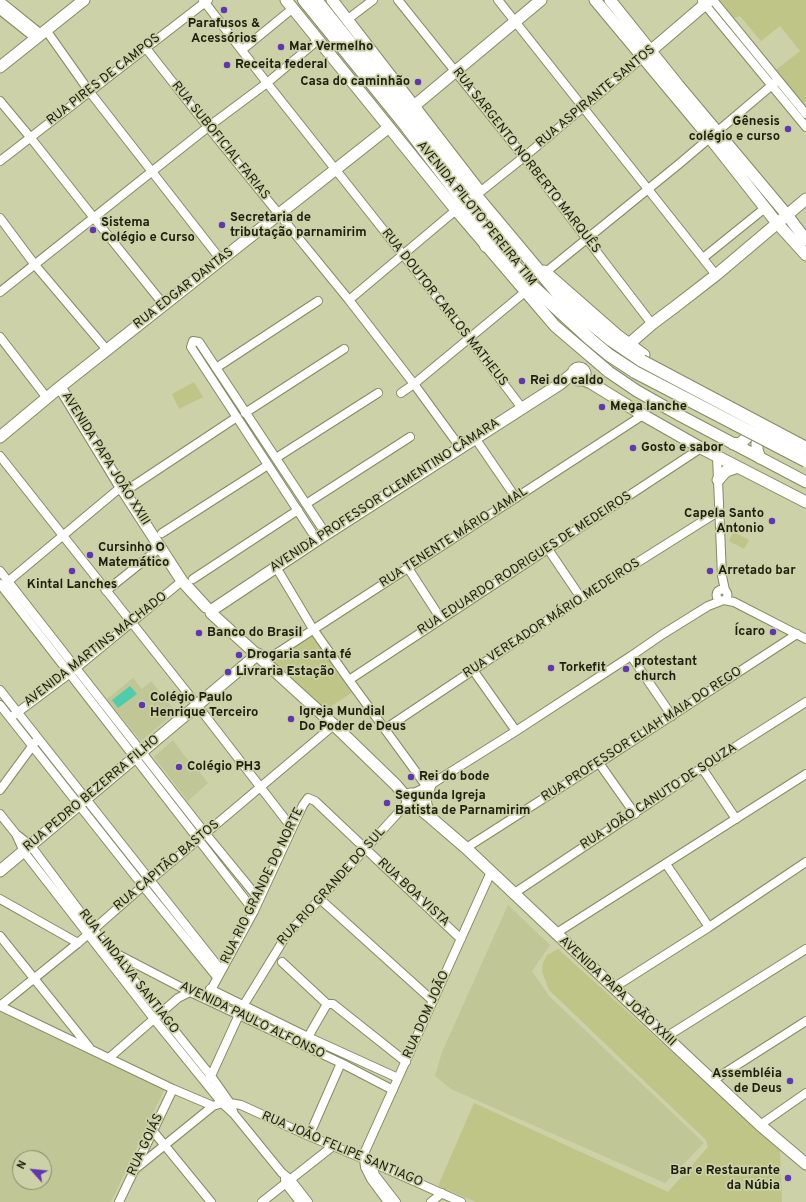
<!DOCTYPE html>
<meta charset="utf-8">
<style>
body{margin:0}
#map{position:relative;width:806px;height:1202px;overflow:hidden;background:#ccd1a7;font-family:Overpass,sans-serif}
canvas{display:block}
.north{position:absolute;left:12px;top:1150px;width:40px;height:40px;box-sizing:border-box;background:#ccd1a7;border:1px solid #868a6a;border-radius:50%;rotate:297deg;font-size:11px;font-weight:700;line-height:16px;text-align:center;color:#1d1f0f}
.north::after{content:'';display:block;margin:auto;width:14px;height:18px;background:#6037af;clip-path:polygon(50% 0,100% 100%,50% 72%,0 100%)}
</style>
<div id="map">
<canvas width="806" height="1202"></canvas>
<div class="north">N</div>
</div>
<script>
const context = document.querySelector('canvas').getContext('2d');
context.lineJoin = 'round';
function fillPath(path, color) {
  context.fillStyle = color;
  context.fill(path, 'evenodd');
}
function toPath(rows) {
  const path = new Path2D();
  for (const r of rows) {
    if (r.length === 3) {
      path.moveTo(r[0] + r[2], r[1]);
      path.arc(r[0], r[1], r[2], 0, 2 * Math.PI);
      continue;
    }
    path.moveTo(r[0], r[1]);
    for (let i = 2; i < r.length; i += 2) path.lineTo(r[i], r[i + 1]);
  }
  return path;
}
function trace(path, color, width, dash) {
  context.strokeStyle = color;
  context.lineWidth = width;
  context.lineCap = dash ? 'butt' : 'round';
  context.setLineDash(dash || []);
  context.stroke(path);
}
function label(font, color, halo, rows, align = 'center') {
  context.font = font + ' Overpass,sans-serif';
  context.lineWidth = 3.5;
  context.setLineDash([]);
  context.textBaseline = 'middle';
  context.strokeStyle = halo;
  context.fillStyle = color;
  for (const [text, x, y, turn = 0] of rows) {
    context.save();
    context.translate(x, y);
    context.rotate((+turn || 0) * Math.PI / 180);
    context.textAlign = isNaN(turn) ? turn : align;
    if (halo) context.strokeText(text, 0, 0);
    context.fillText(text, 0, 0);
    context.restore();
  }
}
fillPath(toPath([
 [133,678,142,689,151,681,176,712,141,741,107,699],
 [173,740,187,759,191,761,208,783,188,801,154,757],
 [508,905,550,945,532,971,549,996,704,1143,665,1183,451,1089,435,1076,442,1052],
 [0,1010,165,1088,111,1202,0,1202],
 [20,1158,44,1158,44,1182,20,1182]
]), '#c0c695');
fillPath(toPath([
 [720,0,806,0,806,101,804,103,776,70,800,51,780,26,761,41,740,16,734,18],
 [194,382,203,397,179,409,172,394],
 [734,532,749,540,744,549,729,541],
 [314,634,353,692,325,710,272,661],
 [558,949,780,1150,782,1202,476,1202,438,1186,474,1103,668,1192,708,1147,706,1140,549,990,545,979,542,971,543,963,547,955]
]), '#bec587');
fillPath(toPath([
 [130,686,137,694,118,708,112,700]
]), '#4eccad');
const minor = toPath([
 [203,0,267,83,469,338,522,408],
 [398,0,524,157,652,324],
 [498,0,716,275],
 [713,0,806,114],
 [0,1,41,34],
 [702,1,806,127],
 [0,10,35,38],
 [348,19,373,0],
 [46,30,89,91,221,260],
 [145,47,208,127,349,300,414,384,460,447],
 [242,50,292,9],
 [0,101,30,137,94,218,164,305],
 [0,161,208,0],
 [480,192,524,157,643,57],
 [0,218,35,265,107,350],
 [703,258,765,208],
 [546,272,679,164,778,80],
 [0,292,208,127,267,83,318,40],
 [349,300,456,210],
 [0,337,47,398],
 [216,368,318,301],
 [401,393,414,384,525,292],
 [245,413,344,349],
 [475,438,516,498],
 [0,456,197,705,292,828],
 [717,456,722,576,725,590],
 [276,458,378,393],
 [133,486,237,417],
 [306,504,410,437],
 [162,533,268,465],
 [317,540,191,347,193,341,199,342,326,534],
 [548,549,581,598],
 [276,567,313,629,349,680,427,787],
 [408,568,441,619],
 [0,571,205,833,259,899],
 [193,579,298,510],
 [0,584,254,911],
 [5,584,121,487],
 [722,595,5.5],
 [106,591,161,547],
 [724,600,734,602,806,639],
 [631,656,672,716],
 [265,661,643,415],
 [473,670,516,731],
 [349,680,701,448],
 [0,690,221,970],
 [0,705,143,886,217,977],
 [14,715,69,674,182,581],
 [385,729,581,598,719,511],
 [599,763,635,814],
 [702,768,736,819],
 [0,790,36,741],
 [414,793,430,785,516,731,631,656,663,634,708,606,721,601],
 [0,814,16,834,31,846,93,929,211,1076,230,1103,234,1114],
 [16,834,24,852,154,1019,222,1103,234,1114,282,1173,291,1180,308,1202],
 [466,848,599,763,797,634],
 [666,864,709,927],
 [513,894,702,768,806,702],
 [0,899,78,943],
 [320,899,433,1001],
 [555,934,806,774],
 [0,936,89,1047],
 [115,953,190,992,341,1063,393,1090],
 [282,962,327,1004],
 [613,988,709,927,806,862],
 [210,989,308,1037,398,1078],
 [206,999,254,911,303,805,308,798,315,801,461,939],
 [0,1006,78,943,143,886,334,725],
 [0,1006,173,1089,213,1106],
 [308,1037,327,1004,333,1004,406,1062],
 [666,1037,806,949],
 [109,1058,178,998,190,992],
 [209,1079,211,1076,243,1006,286,936,408,802],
 [712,1081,806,1021],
 [760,1125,806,1093],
 [153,1131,211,1202],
 [309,1136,341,1063],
 [362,1158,491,872],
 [364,1159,365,1167,371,1179,388,1202],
 [371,1162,375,1175,396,1202],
 [134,1170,213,1106,222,1103,230,1103,241,1105,309,1136,371,1162,461,1202],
 [285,1179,286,1184,300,1202],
 [119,1202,173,1089],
 [262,1202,333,1146],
 [431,1202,442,1193]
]);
const major = toPath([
 [286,0,456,210,555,326,609,372,637,391,681,416,806,482],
 [332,0,478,189],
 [595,0,710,138,777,223,806,255],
 [610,0,678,85,787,215,806,240],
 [647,54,710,0],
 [0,67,84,0],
 [414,106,541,0],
 [544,271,617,335,644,355],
 [629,344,652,324,676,306,716,275,806,199],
 [579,374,6],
 [581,379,591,383,643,415,701,448,806,502],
 [60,387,121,487,182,581,206,607],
 [0,437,60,387,388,128],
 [733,444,741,443,747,437,751,430,752,423],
 [760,458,757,450,757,443,762,433,765,431],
 [718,480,726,471,738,467],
 [212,610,317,540,560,384,573,373],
 [211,613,334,725,396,785,407,798,408,802,414,804,430,817,466,848,666,1037,760,1125,806,1164],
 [407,798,410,794,416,794,418,799,414,804],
 [428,814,425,799,430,785],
 [0,871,258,654]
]);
const highway = toPath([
 [304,0,406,126,479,222,530,284,591,340,609,355,635,372],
 [316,0,406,112,565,302,611,340,642,361],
 [480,227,486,246]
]);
trace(minor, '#858a63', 10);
trace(major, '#858a63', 13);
trace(highway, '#858a63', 14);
trace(minor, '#fff', 8);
trace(major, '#fff', 11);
trace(highway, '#fff', 12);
const highwayBridge = toPath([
 [642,361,806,448],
 [635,372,806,461]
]);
trace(highwayBridge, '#858a63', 14, []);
trace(highwayBridge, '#fff', 12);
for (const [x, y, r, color] of [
 [224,10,4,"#6037af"],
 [281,47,4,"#6037af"],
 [227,65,4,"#6037af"],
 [418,82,4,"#6037af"],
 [788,129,4,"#6037af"],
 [222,225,4,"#6037af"],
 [93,230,4,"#6037af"],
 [522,381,4,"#6037af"],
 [602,407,4,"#6037af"],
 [633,448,4,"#6037af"],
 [772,521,4,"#6037af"],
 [90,555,4,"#6037af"],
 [72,571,4,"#6037af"],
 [710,571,4,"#6037af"],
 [773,632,4,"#6037af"],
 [199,633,4,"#6037af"],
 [239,655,4,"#6037af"],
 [551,668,4,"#6037af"],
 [626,669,4,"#6037af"],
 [228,672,4,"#6037af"],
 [142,705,4,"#6037af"],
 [291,719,4,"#6037af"],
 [179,767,4,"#6037af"],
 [411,777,4,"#6037af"],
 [387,803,4,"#6037af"],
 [790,1081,4,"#6037af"],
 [788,1178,4,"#6037af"]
]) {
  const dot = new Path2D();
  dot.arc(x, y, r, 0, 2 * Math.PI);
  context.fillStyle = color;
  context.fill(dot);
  trace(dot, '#ccd1a7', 1.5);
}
label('bold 13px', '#1d1f0f', '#ccd1a7', [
 ["Parafusos &",224,24,"center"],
 ["Acessórios",224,39,"center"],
 ["Mar Vermelho",289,47],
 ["Receita federal",235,65],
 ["Casa do caminhão",410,82,"right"],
 ["Gênesis",780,122,"right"],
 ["colégio e curso",780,137,"right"],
 ["Secretaria de",230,218],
 ["tributação parnamirim",230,233],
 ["Sistema",101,223],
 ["Colégio e Curso",101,238],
 ["Rei do caldo",530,381],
 ["Mega lanche",610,407],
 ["Gosto e sabor",641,448],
 ["Capela Santo",764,514,"right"],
 ["Antonio",764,529,"right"],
 ["Cursinho O",98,548],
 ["Matemático",98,563],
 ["Arretado bar",718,571],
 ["Kintal Lanches",72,585,"center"],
 ["Ícaro",765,632,"right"],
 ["Banco do Brasil",207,633],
 ["Drogaria santa fé",247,655],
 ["protestant",634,662],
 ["church",634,677],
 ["Torkefit",559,668],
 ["Livraria Estação",236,672],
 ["Colégio Paulo",150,698],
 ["Henrique Terceiro",150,713],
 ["Igreja Mundial",299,712],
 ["Do Poder de Deus",299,727],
 ["Colégio PH3",187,767],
 ["Rei do bode",419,777],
 ["Segunda Igreja",395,796],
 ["Batista de Parnamirim",395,811],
 ["Assembléia",782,1074,"right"],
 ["de Deus",782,1089,"right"],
 ["Bar e Restaurante",780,1171,"right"],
 ["da Núbia",780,1186,"right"]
], 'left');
label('13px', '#1d1f0f', '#ccd1a7', [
 ["RUA PIRES DE CAMPOS",104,80,-38],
 ["RUA ASPIRANTE SANTOS",596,97,-40],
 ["RUA SUBOFICIAL FARIAS",220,141,51],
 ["RUA SARGENTO NORBERTO MARQUÊS",526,161,52],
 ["AVENIDA PILOTO PEREIRA TIM",476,214,51],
 ["RUA EDGAR DANTAS",184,289,-38],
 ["RUA DOUTOR CARLOS MATHEUS",444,308,52],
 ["AVENIDA PAPA JOÃO XXIII",105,459,58],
 ["AVENIDA PROFESSOR CLEMENTINO CÂMARA",385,496,-33],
 ["RUA TENENTE MÁRIO JAMAL",454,538,-33],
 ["RUA EDUARDO RODRIGUES DE MEDEIROS",525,564,-33],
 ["RUA VEREADOR MÁRIO MEDEIROS",552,619,-33],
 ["AVENIDA MARTINS MACHADO",96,650,-38],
 ["RUA PROFESSOR ELIAH MAIA DO REGO",642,735,-33],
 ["RUA PEDRO BEZERRA FILHO",92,794,-40],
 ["RUA JOÃO CANUTO DE SOUZA",659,797,-33],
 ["RUA CAPITÃO BASTOS",167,866,-40],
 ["RUA RIO GRANDE DO NORTE",263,886,-64],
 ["RUA RIO GRANDE DO SUL",332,887,-48],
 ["RUA BOA VISTA",413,893,43],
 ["RUA LINDALVA SANTIAGO",128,972,52],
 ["AVENIDA PAPA JOÃO XXIII",617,992,43],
 ["RUA DOM JOÃO",427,1015,-66],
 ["AVENIDA PAULO ALFONSO",252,1021,26],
 ["RUA GOIÁS",146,1145,-65],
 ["RUA JOÃO FELIPE SANTIAGO",342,1150,23]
]);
</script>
